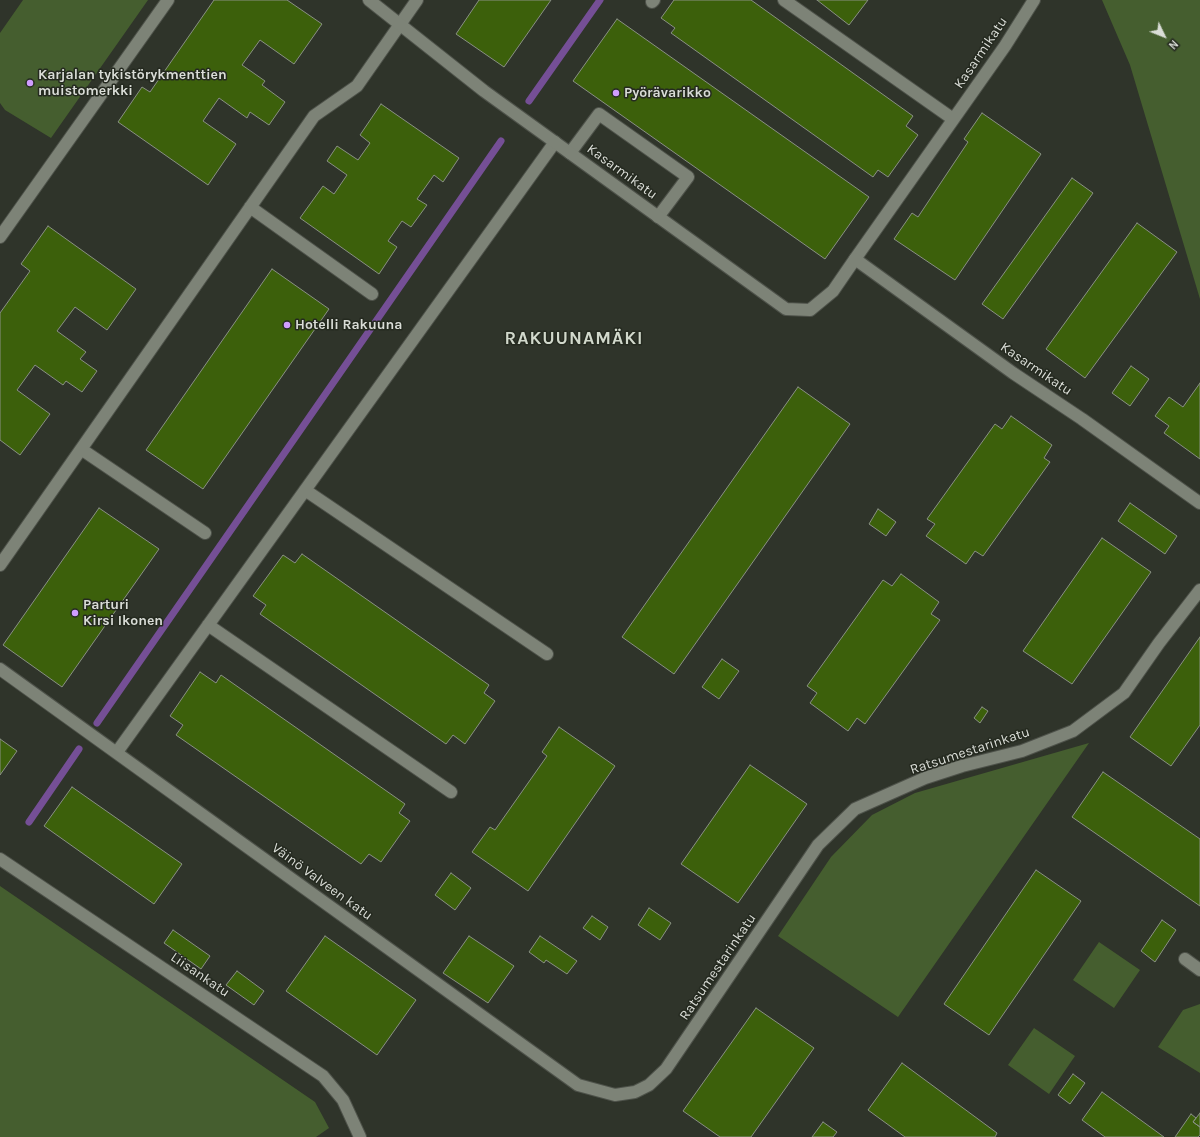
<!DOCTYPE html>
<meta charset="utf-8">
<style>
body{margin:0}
#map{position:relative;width:1200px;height:1137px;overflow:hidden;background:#2f342a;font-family:Karla,sans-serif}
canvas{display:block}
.north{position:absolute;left:1144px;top:16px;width:40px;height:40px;-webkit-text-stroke:3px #252a20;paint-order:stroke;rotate:133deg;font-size:11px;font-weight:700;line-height:16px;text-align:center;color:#daddd7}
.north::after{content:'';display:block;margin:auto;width:14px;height:18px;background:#daddd7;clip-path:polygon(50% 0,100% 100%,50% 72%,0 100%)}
</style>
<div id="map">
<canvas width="1200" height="1137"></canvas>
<div class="north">N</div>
</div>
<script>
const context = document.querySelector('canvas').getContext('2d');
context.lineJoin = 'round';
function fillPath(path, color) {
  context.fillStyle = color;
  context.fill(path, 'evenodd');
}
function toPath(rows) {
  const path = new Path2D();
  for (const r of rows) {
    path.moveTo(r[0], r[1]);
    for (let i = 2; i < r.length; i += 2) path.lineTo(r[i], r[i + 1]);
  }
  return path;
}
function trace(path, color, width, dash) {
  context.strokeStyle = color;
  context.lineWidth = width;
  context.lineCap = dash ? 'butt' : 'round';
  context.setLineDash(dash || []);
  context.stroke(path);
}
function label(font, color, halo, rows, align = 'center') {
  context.font = font + ' Karla,sans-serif';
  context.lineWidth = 3;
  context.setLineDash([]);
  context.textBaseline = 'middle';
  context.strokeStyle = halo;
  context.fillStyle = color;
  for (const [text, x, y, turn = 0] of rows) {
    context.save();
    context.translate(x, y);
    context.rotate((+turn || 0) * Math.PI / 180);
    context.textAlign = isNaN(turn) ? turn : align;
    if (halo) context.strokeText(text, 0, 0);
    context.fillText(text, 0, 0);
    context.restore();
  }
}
fillPath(toPath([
 [23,0,148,0,51,138,5,110,0,103,0,33],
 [1102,0,1200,0,1200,299,1130,65],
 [1089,743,898,1017,778,936,831,857,872,815,915,793],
 [0,886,315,1102,329,1128,316,1137,0,1137],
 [1099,942,1140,970,1114,1008,1073,980],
 [1200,1004,1200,1073,1158,1047,1183,1010],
 [1034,1028,1075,1056,1049,1094,1008,1065]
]), '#455e2f');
trace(toPath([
 [529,101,600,0],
 [97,723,501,141],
 [29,822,79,749]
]), '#754f96', 7);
const building = toPath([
 [214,0,287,0,322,24,294,64,260,40,242,65,265,81,262,85,285,102,269,125,250,112,247,118,219,98,203,121,236,144,208,185,118,122,142,87,150,92,214,0],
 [479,0,551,0,504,67,456,34,479,0],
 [674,0,751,0,913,116,906,126,918,135,888,177,878,170,873,177,671,33,675,28,661,18,674,0],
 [817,0,868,0,849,25,817,0],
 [617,19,869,197,825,259,573,81,617,19],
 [381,104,459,158,443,182,434,175,417,199,427,205,411,227,402,221,388,241,397,247,379,274,300,218,323,186,334,194,347,175,327,161,337,146,358,160,370,143,360,135,381,104],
 [982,113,1041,154,955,280,894,239,912,213,918,217,968,142,964,139,982,113],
 [1072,178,1093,193,1003,319,982,304,1072,178],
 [1137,223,1177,252,1085,378,1046,349,1137,223],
 [48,226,136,289,107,330,75,307,57,331,86,352,80,359,97,371,82,392,66,381,63,385,35,365,17,390,50,414,20,455,0,440,0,313,30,271,21,264,48,226],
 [272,269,329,309,203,489,146,450,272,269],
 [1131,366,1149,379,1130,406,1112,393,1131,366],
 [1200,383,1200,459,1164,433,1169,426,1155,416,1169,397,1183,407,1200,383],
 [798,387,850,424,674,674,622,637,798,387],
 [1011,416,1052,445,1044,458,1050,462,983,556,975,551,966,564,926,536,935,524,927,519,995,424,1002,429,1011,416],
 [1130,503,1177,536,1165,554,1118,521,1130,503],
 [99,508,159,549,62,687,3,645,99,508],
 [878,509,896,522,886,536,869,524,878,509],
 [1102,538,1151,572,1072,684,1023,651,1102,538],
 [302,554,489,685,484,693,495,701,465,744,453,735,446,744,260,614,266,605,253,596,283,555,295,563,302,554],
 [901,574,939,602,931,614,940,620,865,724,857,718,848,731,810,703,817,693,807,686,883,580,892,586,901,574],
 [1200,637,1200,725,1171,766,1130,737,1200,637],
 [722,659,739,671,719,699,702,687,722,659],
 [200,672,216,683,221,675,405,804,399,813,410,821,381,862,369,854,361,864,176,735,183,725,170,716,200,672],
 [982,707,988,711,980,723,974,718,982,707],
 [559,727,615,766,528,891,472,852,490,827,495,830,547,756,542,752,559,727],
 [0,739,17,751,0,775,0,739],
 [750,765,807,804,738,903,681,864,750,765],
 [1103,772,1200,839,1200,906,1072,817,1103,772],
 [72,787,182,864,154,904,44,826,72,787],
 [1036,870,1081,901,989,1035,944,1004,1036,870],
 [451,873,471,888,455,910,435,895,451,873],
 [649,908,671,923,660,940,638,925,649,908],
 [592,916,608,927,600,940,583,928,592,916],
 [1162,920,1176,930,1155,962,1141,951,1162,920],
 [173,930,210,956,201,969,164,943,173,930],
 [325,936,416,1000,377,1055,286,991,325,936],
 [469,936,514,966,488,1003,443,973,469,936],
 [540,936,577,961,567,974,546,960,544,963,529,952,540,936],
 [237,971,264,991,254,1005,226,985,237,971],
 [756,1008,814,1048,751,1137,720,1137,683,1111,756,1008],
 [902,1063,997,1133,995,1137,905,1137,868,1110,902,1063],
 [1073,1074,1085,1083,1070,1104,1058,1095,1073,1074],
 [1102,1092,1164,1137,1105,1137,1082,1120,1102,1092],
 [1200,1113,1200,1127,1193,1122,1200,1113],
 [1191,1114,1196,1118,1193,1122,1200,1127,1200,1135,1198,1137,1175,1137,1191,1114],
 [823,1122,837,1132,833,1137,812,1137,823,1122]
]);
fillPath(building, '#3c600b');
trace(building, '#899084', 1);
const lane = toPath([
 [784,0,953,119],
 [652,2,654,0],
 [570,153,599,114,688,177,658,217],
 [250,207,372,294],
 [855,259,1005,46,1034,0],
 [81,449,205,533],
 [305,490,547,654],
 [0,565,314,116,357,86,417,0],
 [208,625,451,792],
 [117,752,555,142]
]);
const street = toPath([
 [369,0,484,91,786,309,810,310,833,291,855,259,1013,373,1082,419,1200,503],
 [0,237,168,0],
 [0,669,578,1085,615,1095,635,1092,649,1085,666,1069,818,845,855,809,925,778,962,766,1022,751,1073,731,1124,693,1159,643,1200,590],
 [0,859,323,1076,343,1100,360,1137],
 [1185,959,1200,970]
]);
trace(lane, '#4e524a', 14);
trace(street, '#4e524a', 14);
trace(lane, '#7d8377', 12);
trace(street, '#7d8377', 12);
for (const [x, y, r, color] of [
 [30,83,4,"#d09dff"],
 [616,93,4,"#d09dff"],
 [287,325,4,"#d09dff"],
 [75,613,4,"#d09dff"]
]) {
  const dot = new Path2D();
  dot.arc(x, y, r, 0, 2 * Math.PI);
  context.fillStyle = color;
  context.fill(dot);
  trace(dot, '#252a20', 1.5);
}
label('14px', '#daddd7', '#252a20', [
 ["Kasarmikatu",981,53,-56],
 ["Kasarmikatu",622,172,36],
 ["Kasarmikatu",1036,369,34],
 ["Ratsumestarinkatu",970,751,-18],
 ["Väinö Valveen katu",322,882,36],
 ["Ratsumestarinkatu",718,967,-56],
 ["Liisankatu",200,975,34]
]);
label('bold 14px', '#daddd7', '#252a20', [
 ["Karjalan tykistörykmenttien",38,75],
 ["muistomerkki",38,91],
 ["Pyörävarikko",624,93],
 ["Hotelli Rakuuna",295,325],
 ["Parturi",83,605],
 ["Kirsi Ikonen",83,621]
], 'left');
context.letterSpacing = '1px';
label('bold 18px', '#d1d8cb', '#252a20', [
 ["RAKUUNAMÄKI",574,339]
]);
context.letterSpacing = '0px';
</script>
